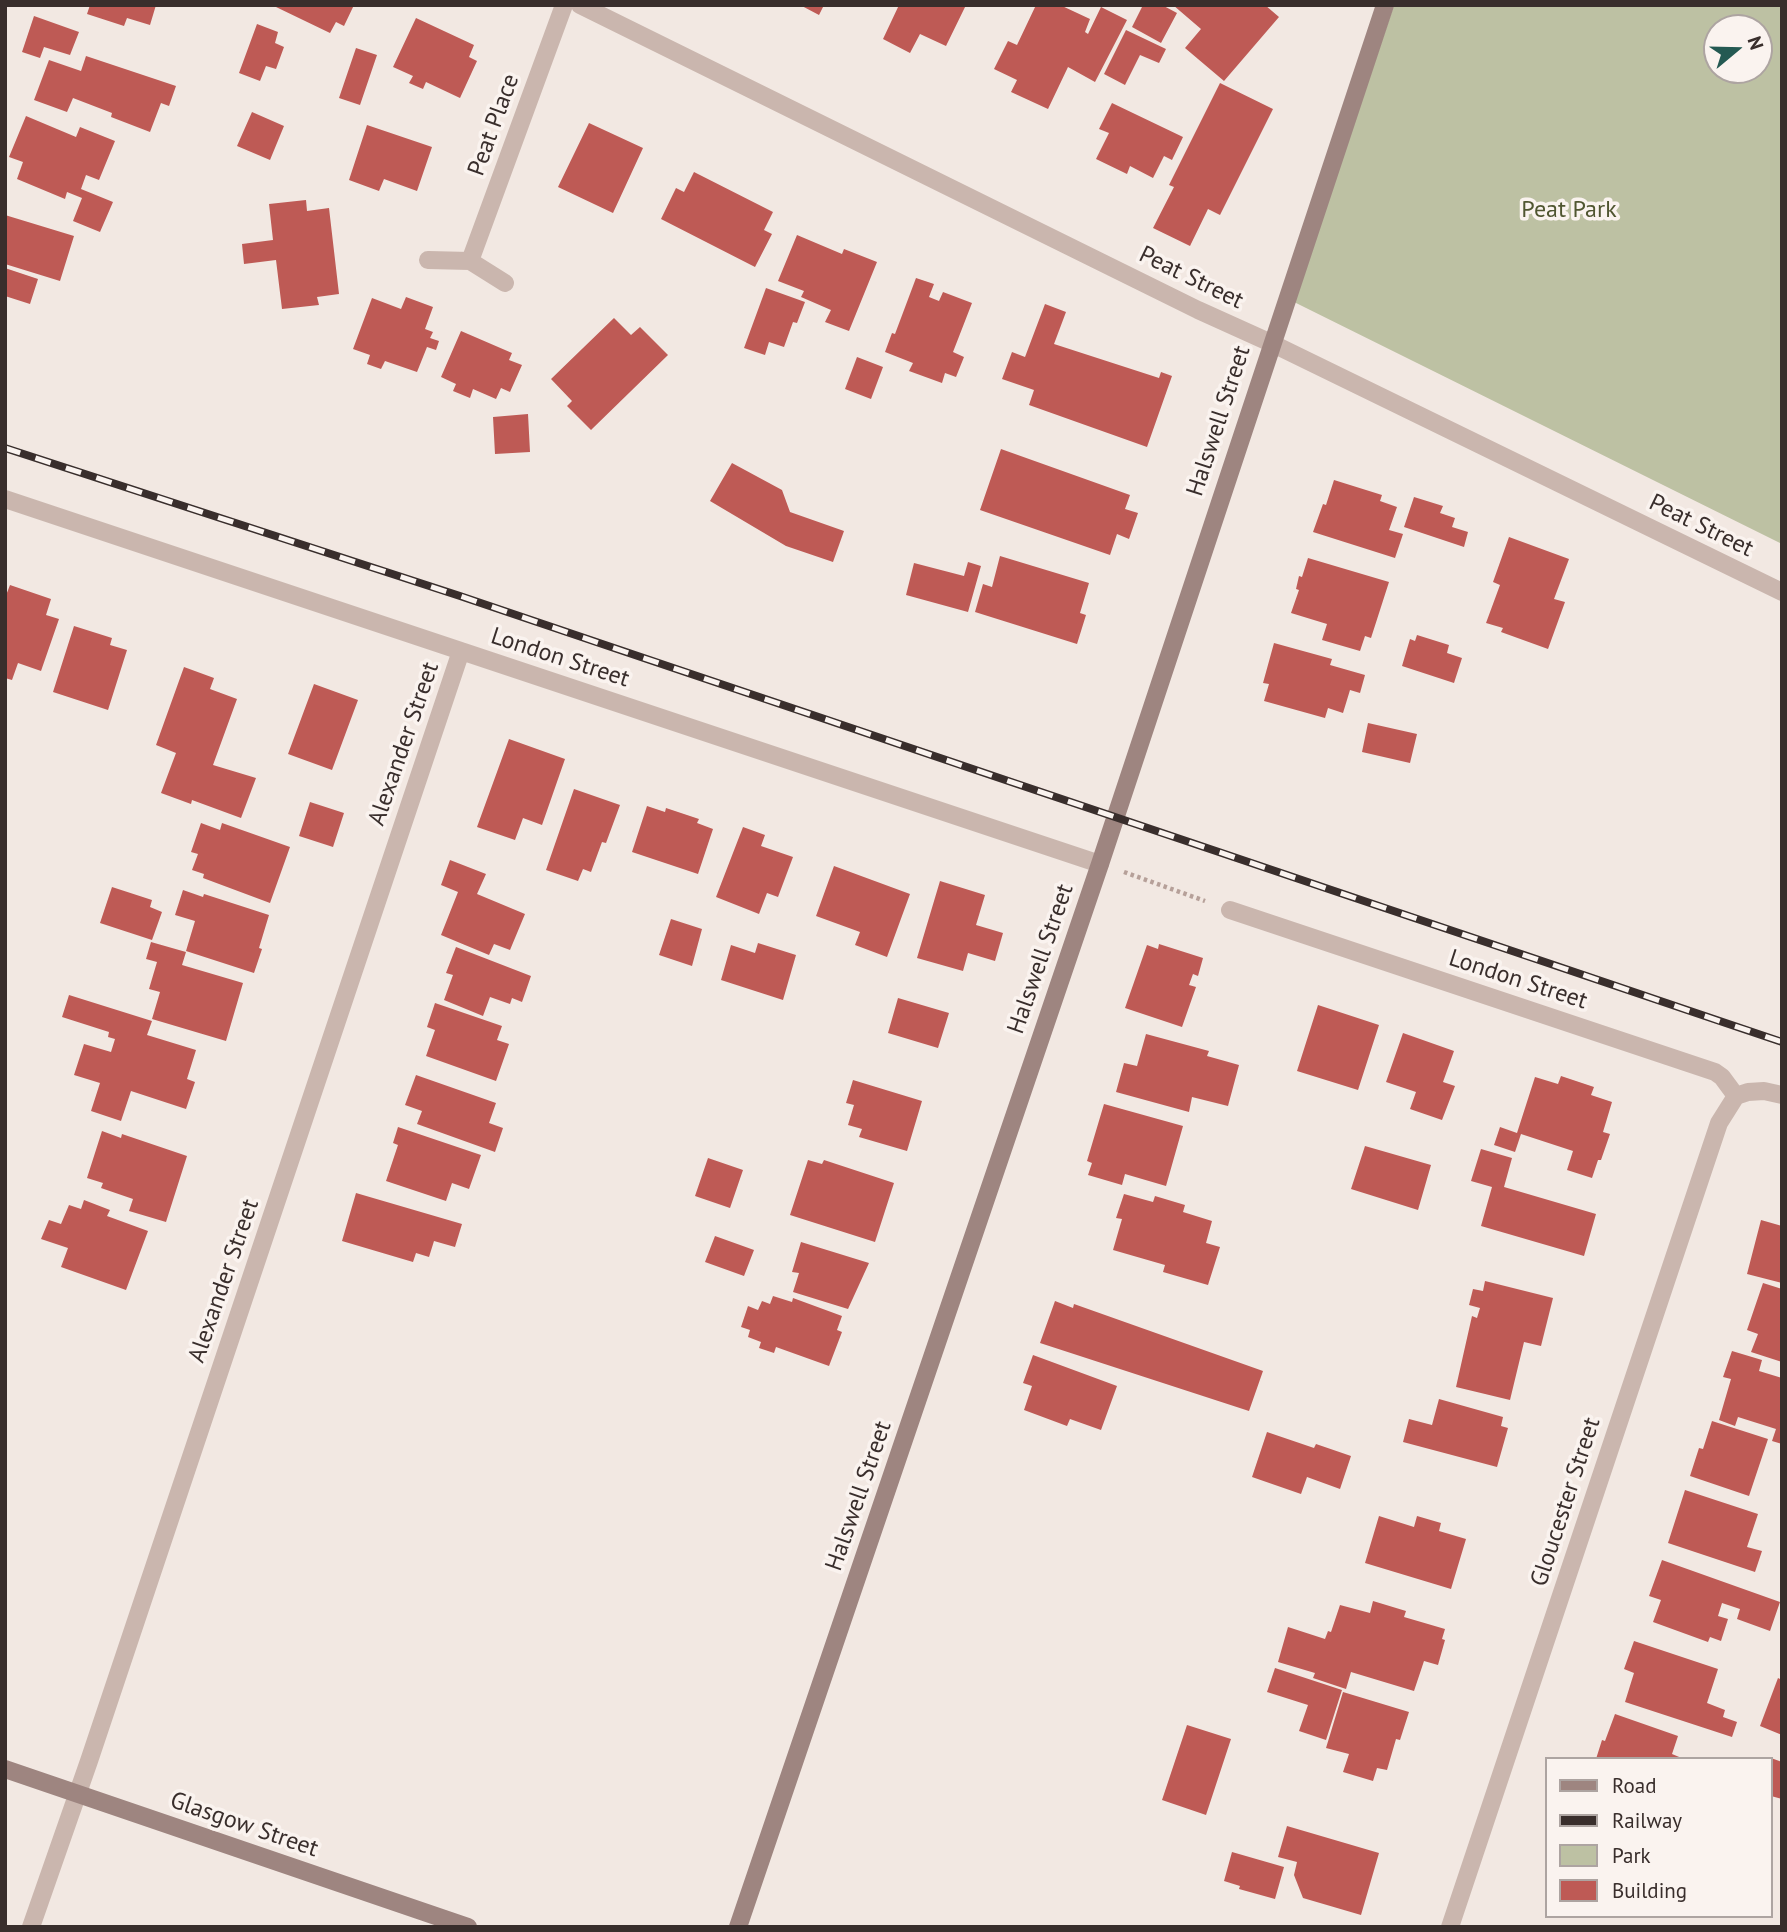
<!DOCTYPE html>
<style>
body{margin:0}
#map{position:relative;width:1787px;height:1932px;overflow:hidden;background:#f2e8e2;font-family:"PT Sans",sans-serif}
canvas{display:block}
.frame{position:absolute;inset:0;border:7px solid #392e2c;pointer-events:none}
.legend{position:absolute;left:1545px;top:1757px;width:228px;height:161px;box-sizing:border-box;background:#faf3ef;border:2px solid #ada4a1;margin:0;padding:9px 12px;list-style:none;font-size:21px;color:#392e2c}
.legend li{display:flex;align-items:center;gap:14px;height:35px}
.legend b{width:35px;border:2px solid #ada4a1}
.north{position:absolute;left:1703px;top:14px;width:70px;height:70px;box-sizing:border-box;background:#faf3ef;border:2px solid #ada4a1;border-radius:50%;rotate:71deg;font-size:19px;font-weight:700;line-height:28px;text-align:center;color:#392e2c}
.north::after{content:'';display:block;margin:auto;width:24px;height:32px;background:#245952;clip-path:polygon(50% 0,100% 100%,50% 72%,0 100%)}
</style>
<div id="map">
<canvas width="1787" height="1932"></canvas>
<div class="frame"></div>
<ul class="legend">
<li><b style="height:9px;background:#9e8580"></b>Road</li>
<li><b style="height:9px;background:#392e2c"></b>Railway</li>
<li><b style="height:19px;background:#bdc1a3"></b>Park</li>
<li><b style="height:19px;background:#be5a55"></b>Building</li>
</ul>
<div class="north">N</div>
</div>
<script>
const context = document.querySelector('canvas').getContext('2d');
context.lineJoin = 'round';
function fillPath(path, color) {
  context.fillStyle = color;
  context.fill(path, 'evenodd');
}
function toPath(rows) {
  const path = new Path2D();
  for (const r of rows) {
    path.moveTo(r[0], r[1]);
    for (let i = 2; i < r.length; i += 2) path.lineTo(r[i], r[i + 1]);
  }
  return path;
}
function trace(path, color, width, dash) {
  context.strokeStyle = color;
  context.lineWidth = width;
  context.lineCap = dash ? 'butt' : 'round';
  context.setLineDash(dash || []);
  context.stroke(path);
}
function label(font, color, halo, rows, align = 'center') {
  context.font = font + ' "PT Sans",sans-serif';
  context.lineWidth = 7;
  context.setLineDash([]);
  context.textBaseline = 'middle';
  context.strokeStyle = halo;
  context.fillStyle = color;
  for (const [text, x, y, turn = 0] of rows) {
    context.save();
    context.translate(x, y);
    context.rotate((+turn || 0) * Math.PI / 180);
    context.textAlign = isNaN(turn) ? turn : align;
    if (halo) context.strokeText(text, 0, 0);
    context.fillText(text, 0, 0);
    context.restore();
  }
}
fillPath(toPath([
 [1394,5,1782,5,1782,544,1294,302],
 [1717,28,1759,28,1759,70,1717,70]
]), '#bdc1a3');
fillPath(toPath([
 [90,5,156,5,150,25,127,18,124,26,87,14],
 [277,5,354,5,344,26,336,22,330,33,276,7],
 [800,5,824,5,819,15],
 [899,5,966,5,946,46,920,34,910,53,883,39],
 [1036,5,1060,5,1090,19,1085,32,1088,34,1101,7,1127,20,1095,82,1068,67,1048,109,1011,92,1017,80,994,69,1008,41,1017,45],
 [1143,5,1162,5,1177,13,1161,43,1132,27],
 [1173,5,1265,5,1279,17,1224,81,1185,48,1201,29],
 [34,16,79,32,70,55,44,47,40,58,22,52],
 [416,18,474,45,469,57,477,61,460,98,426,82,423,89,409,83,413,76,393,67],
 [257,24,278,32,275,43,284,47,276,69,266,66,260,81,239,73],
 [1126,30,1166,49,1159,63,1140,55,1125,85,1104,74],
 [356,48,377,55,360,105,339,98],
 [86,56,176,86,169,106,161,103,150,132,111,117,112,113,73,98,67,112,34,100,49,60,81,71],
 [1220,83,1273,109,1220,215,1208,209,1190,246,1153,228,1174,187,1169,185],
 [1112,103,1183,137,1172,160,1164,156,1153,178,1130,166,1127,174,1096,159,1109,133,1099,129],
 [252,112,284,126,270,160,237,146],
 [26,116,76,137,80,127,115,141,99,180,86,175,81,189,113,202,100,232,73,221,82,198,67,192,65,199,17,179,23,162,9,157],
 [589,123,643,148,613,213,558,187],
 [367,125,432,147,417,191,384,179,379,191,349,180],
 [694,172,773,212,764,230,772,234,755,267,661,219,676,188,684,192],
 [306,200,307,211,329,208,339,294,317,297,319,305,282,309,276,260,244,264,242,244,273,240,269,204],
 [5,215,74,236,60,281,5,264],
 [797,235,842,254,844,249,877,262,849,331,825,322,831,310,801,297,804,291,778,281],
 [5,268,38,279,30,304,5,296],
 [916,278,934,284,929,297,939,301,943,292,972,303,953,352,964,357,956,377,945,373,942,383,909,371,913,363,885,352,892,333,895,334],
 [766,288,805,302,797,323,793,322,784,347,769,342,765,355,744,348],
 [406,297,433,307,425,329,433,332,430,338,439,341,436,350,427,347,417,372,385,361,381,369,367,364,370,355,353,349,372,298,401,309],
 [1045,304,1066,312,1054,344,1159,378,1161,372,1172,376,1147,447,1029,405,1034,390,1002,379,1012,352,1025,357],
 [614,318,631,335,640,327,668,355,591,430,567,406,572,401,551,379],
 [461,331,512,353,509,360,522,365,510,392,501,388,496,399,473,389,470,398,453,391,456,384,441,377],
 [857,357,883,367,871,399,845,389],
 [528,414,530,452,495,454,493,417],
 [1001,449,1130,495,1125,509,1138,513,1129,539,1117,534,1110,555,980,510],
 [732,463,782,490,790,512,844,531,833,562,786,546,710,501],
 [1334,480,1382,495,1380,501,1397,507,1389,530,1403,534,1395,558,1313,532,1323,504,1326,505],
 [1414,497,1443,506,1440,513,1455,518,1452,527,1468,532,1464,547,1404,527],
 [1509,537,1569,559,1554,599,1565,602,1548,649,1501,632,1503,628,1486,623,1500,585,1493,582],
 [1000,556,1089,583,1080,613,1086,615,1077,644,975,612,983,584,992,587],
 [1308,558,1389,582,1371,638,1365,636,1360,651,1322,640,1327,624,1291,613,1299,590,1296,589,1299,576,1302,577],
 [968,562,981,566,968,612,906,595,914,563,964,576],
 [10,585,51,599,46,615,59,619,41,671,18,663,12,680,5,678,5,598],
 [74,626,112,638,110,645,127,650,108,710,53,692],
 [1417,635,1449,645,1447,653,1462,658,1454,683,1402,666,1410,639,1415,641],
 [1274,643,1332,659,1330,665,1365,675,1360,693,1350,690,1343,713,1328,708,1325,718,1264,701,1269,684,1263,683],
 [184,667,214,678,210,689,237,699,213,765,256,778,241,818,192,800,191,804,161,793,176,753,156,745],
 [314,684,358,700,332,770,288,754],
 [1368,723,1417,734,1410,763,1362,752],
 [509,739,565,759,542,825,523,818,515,840,477,827],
 [574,789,620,805,606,843,602,842,591,872,583,869,578,881,546,870],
 [310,802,344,813,333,847,299,836],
 [647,806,665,812,666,808,699,819,697,823,713,829,698,874,632,852],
 [201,823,220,830,222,823,290,847,270,903,203,878,204,874,192,870,198,854,191,852],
 [743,827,765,835,761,846,793,857,778,897,767,893,759,914,716,897],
 [450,860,486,874,477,894,525,914,510,950,494,944,489,955,441,935,458,892,441,885],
 [834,866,910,894,887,957,855,945,860,932,816,916],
 [940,881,985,895,976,925,1003,933,995,961,968,953,963,971,917,958],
 [112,887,152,900,150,907,162,912,152,940,100,923],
 [183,890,203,897,204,894,269,915,259,948,262,949,254,973,186,951,195,921,175,915],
 [671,919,702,929,692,966,659,955],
 [151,942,186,952,182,965,243,983,226,1041,152,1019,160,992,149,989,157,962,146,959],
 [758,943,796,955,783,1000,721,980,731,945,755,953],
 [1159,944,1203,958,1198,976,1193,974,1189,985,1196,987,1182,1027,1125,1008,1147,945,1158,949],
 [456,947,531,976,522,1002,512,998,510,1004,490,997,483,1016,444,1000,453,975,446,973],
 [69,995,152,1021,147,1035,196,1050,187,1079,195,1082,186,1109,131,1091,121,1121,91,1111,100,1083,74,1075,84,1044,111,1052,115,1039,108,1037,109,1032,62,1017],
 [898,998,949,1013,938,1048,888,1033],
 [435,1003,502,1026,497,1040,509,1044,496,1081,426,1056,435,1030,427,1027],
 [1318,1005,1379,1025,1358,1090,1297,1071],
 [1403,1033,1454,1051,1443,1082,1455,1086,1442,1120,1410,1109,1416,1092,1386,1082],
 [1146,1034,1209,1051,1207,1056,1239,1065,1228,1106,1192,1097,1189,1112,1116,1092,1124,1063,1137,1066],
 [416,1075,496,1103,489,1123,503,1128,495,1152,417,1124,422,1111,405,1105],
 [1561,1076,1594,1087,1591,1095,1612,1102,1603,1132,1610,1134,1601,1160,1598,1160,1592,1178,1567,1170,1573,1151,1521,1134,1515,1152,1494,1145,1500,1127,1517,1133,1535,1077,1558,1084],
 [853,1080,922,1101,907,1151,859,1137,862,1129,848,1125,854,1105,846,1103],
 [1104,1104,1183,1126,1166,1186,1125,1174,1122,1185,1088,1175,1092,1163,1087,1161],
 [398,1127,481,1155,469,1189,452,1183,446,1201,386,1181,398,1145,393,1143],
 [102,1131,121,1138,122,1134,187,1156,166,1222,129,1211,133,1199,101,1188,103,1183,87,1178],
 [1365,1146,1431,1165,1418,1210,1351,1189],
 [1481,1149,1512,1158,1504,1187,1596,1214,1584,1256,1481,1226,1492,1187,1471,1181],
 [708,1158,743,1170,730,1208,695,1196],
 [808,1160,822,1164,824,1160,894,1183,875,1242,790,1215],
 [356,1193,462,1224,455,1247,434,1241,429,1257,416,1253,413,1262,342,1241],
 [1124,1194,1153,1202,1155,1196,1185,1205,1183,1212,1212,1221,1206,1243,1220,1247,1208,1285,1163,1272,1165,1265,1113,1250,1122,1219,1116,1218],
 [84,1200,110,1210,107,1216,148,1231,126,1290,61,1267,68,1248,41,1239,49,1220,61,1224,69,1205,81,1209],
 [1761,1220,1782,1226,1782,1283,1747,1274],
 [715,1236,754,1250,744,1276,705,1262],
 [801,1242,869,1263,848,1309,793,1292,799,1273,792,1272],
 [1485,1281,1553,1298,1541,1346,1524,1342,1510,1400,1456,1387,1472,1316,1477,1318,1480,1308,1469,1305,1473,1289,1483,1291],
 [1763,1283,1782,1289,1782,1362,1751,1352,1758,1334,1747,1330],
 [773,1296,792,1302,793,1298,842,1316,837,1330,842,1332,829,1366,776,1347,774,1353,759,1348,761,1342,748,1337,750,1330,741,1327,748,1306,758,1310,762,1301,770,1304],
 [1055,1301,1073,1308,1074,1304,1263,1371,1249,1411,1040,1343],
 [1732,1351,1762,1360,1759,1371,1782,1378,1782,1444,1772,1441,1776,1429,1738,1417,1735,1426,1719,1420,1731,1379,1723,1377],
 [1033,1355,1117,1386,1101,1430,1070,1419,1067,1426,1024,1410,1032,1386,1023,1383],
 [1439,1399,1503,1417,1501,1426,1508,1428,1497,1467,1403,1442,1409,1419,1432,1425],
 [1712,1421,1768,1439,1749,1496,1690,1476,1699,1448,1703,1449],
 [1267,1432,1314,1448,1316,1444,1351,1456,1340,1489,1307,1477,1301,1494,1252,1477],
 [1685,1490,1758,1514,1747,1547,1762,1551,1755,1572,1668,1543],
 [1379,1516,1414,1527,1417,1516,1441,1523,1439,1531,1466,1539,1451,1589,1365,1563],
 [1662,1560,1780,1602,1770,1631,1737,1619,1740,1609,1722,1603,1718,1616,1728,1619,1721,1641,1710,1637,1708,1642,1653,1622,1661,1600,1649,1596],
 [1373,1601,1406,1611,1404,1617,1445,1629,1442,1639,1445,1640,1438,1665,1424,1661,1414,1691,1351,1672,1346,1689,1313,1678,1315,1673,1278,1662,1288,1627,1325,1639,1328,1631,1331,1632,1340,1605,1370,1613],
 [1634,1641,1718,1669,1707,1703,1725,1710,1723,1717,1737,1722,1732,1737,1625,1702,1634,1673,1624,1669],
 [1275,1668,1342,1690,1326,1740,1299,1731,1308,1705,1267,1692],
 [1778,1678,1782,1680,1782,1735,1760,1726],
 [1343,1692,1409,1712,1400,1740,1396,1739,1387,1770,1377,1768,1373,1781,1343,1772,1349,1754,1326,1748],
 [1615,1714,1678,1736,1672,1754,1684,1759,1596,1759,1602,1740,1605,1741],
 [1187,1725,1231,1739,1206,1815,1162,1800],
 [1771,1758,1782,1762,1782,1799,1771,1796],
 [1287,1826,1379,1853,1361,1915,1303,1898,1294,1875,1297,1862,1278,1857],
 [1232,1852,1284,1867,1275,1899,1239,1889,1240,1886,1224,1881]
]), '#be5a55');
trace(toPath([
 [1124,872,1205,901]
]), '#b6a099', 4.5, [3.5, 3.5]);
trace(toPath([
 [580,5,1198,310,1271,343,1782,592],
 [428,260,470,261,505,283],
 [470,261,564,5],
 [5,499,1100,864],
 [1230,910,1715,1072,1722,1077,1736,1096],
 [31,1927,89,1761,461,651],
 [1450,1927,1719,1123,1736,1096,1748,1092,1764,1091,1782,1095]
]), '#cab6ae', 18);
trace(toPath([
 [5,1769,468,1927],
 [738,1927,1100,864,1385,5]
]), '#9e8580', 18);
const rail = toPath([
 [5,448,460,596,1782,1042]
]);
trace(rail, '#392e2c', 8);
trace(rail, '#faf3ef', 5, [16]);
label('24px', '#392e2c', '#faf3ef', [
 ["Peat Place",494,125,-70],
 ["Peat Street",1191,278,26],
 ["Halswell Street",1219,421,-72],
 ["Peat Street",1701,526,26],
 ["London Street",560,658,18],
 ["Alexander Street",404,744,-71],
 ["Halswell Street",1041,959,-71],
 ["London Street",1518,980,18],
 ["Alexander Street",224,1281,-71],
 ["Halswell Street",859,1496,-71],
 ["Gloucester Street",1566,1502,-72],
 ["Glasgow Street",244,1825,19]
]);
label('24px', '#505631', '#faf3ef', [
 ["Peat Park",1569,210]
]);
</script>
